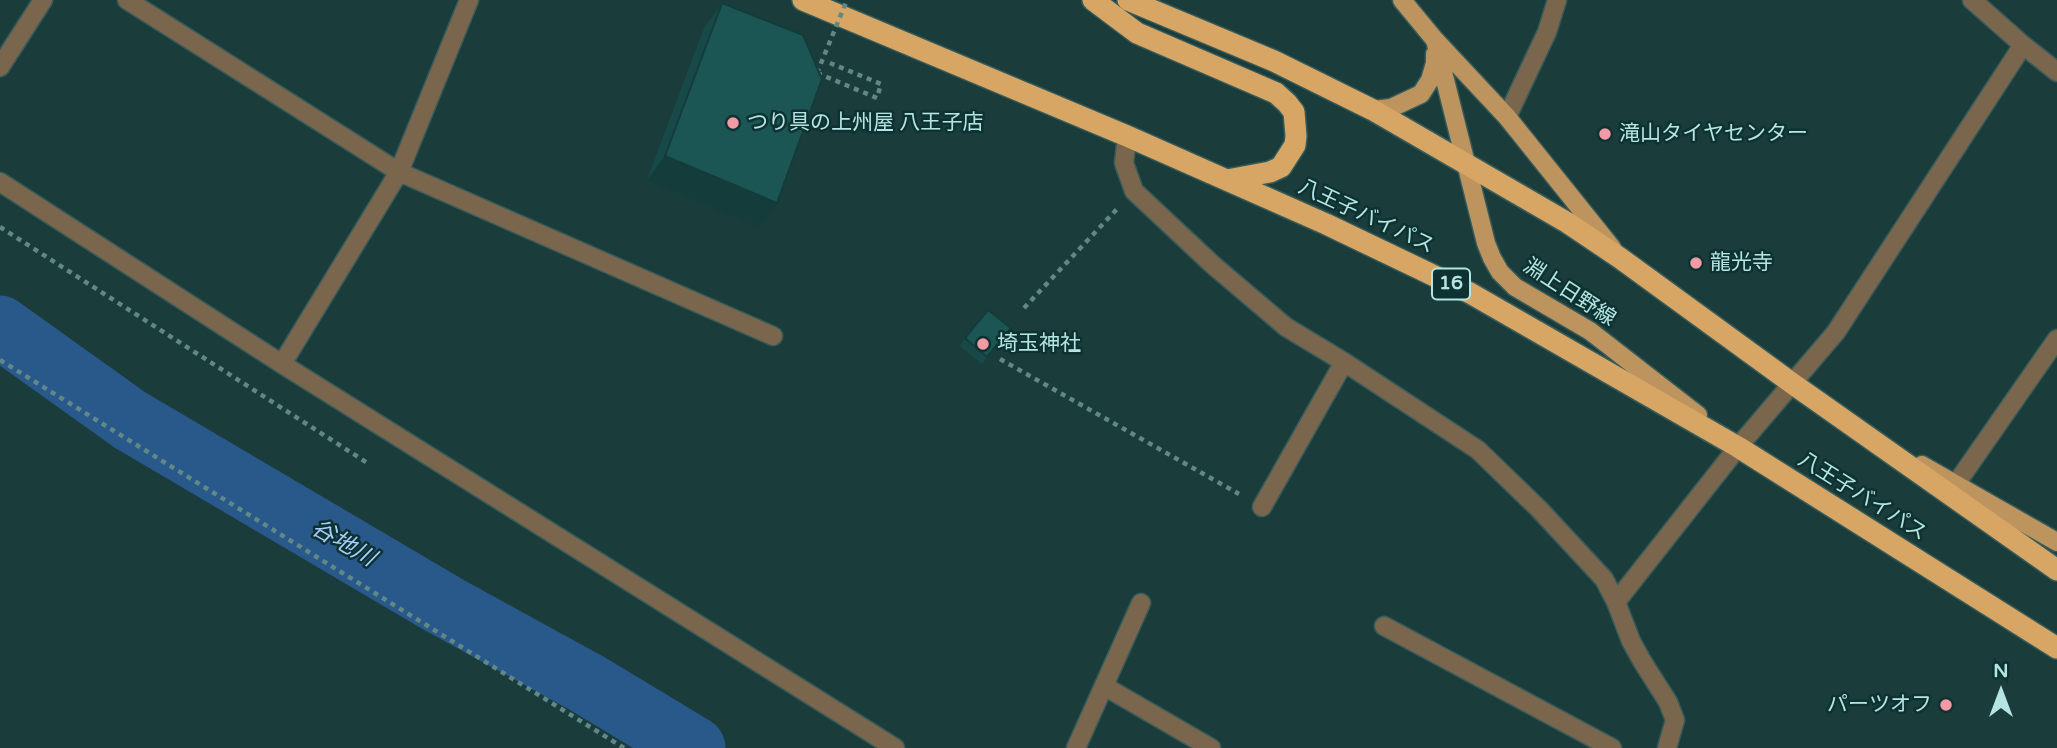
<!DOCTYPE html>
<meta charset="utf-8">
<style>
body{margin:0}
#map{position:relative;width:2057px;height:748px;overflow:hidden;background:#1a3d3c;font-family:"Varela Round",sans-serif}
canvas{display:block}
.north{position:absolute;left:1966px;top:657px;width:70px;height:70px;-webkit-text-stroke:5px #0e3231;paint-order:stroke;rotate:0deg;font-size:19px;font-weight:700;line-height:28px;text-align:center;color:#b4e5e3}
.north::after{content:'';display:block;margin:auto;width:24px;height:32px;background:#b4e5e3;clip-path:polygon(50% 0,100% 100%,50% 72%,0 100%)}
</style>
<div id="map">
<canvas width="2057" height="748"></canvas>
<div class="north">N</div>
</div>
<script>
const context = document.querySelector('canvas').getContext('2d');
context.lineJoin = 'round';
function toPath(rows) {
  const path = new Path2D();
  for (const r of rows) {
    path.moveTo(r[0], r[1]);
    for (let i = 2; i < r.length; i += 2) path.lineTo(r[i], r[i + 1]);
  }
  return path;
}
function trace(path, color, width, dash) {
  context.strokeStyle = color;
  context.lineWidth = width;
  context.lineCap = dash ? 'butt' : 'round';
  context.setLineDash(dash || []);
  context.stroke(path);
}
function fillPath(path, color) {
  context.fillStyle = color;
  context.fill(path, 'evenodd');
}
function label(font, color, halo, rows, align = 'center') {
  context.font = font + ' "Varela Round","Noto Sans JP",sans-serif';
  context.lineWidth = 5;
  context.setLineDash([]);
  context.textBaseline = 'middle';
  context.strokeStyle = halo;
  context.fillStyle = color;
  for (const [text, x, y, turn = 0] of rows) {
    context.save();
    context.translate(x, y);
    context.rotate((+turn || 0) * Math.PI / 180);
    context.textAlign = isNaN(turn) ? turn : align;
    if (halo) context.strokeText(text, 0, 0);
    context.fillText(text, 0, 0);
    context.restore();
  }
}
trace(toPath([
 [0,327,130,420,444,605,588,684,694,748]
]), '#29588b', 63);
const minor = toPath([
 [127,0,399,172,773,336],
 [1972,0,2023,45,2057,72],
 [0,67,43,0],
 [1507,117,1547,32,1557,0],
 [1127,136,1124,163,1134,191,1213,265,1286,327,1344,362,1478,450,1539,509,1604,579,1616,602,1631,641,1642,661,1668,702,1675,720,1667,748],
 [0,182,282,364,895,748],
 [282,364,399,172,469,0],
 [1956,484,2057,339],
 [1262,507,1344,362],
 [1616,602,1738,447,1836,332,2023,45],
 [1384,626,1612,748],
 [1104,686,1211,748],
 [1076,748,1141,603]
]);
const major = toPath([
 [1402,0,1435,40,1507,117,1612,248],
 [1435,40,1486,243,1492,258,1500,272,1515,287,1590,331,1698,415],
 [1373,110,1391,108,1421,94,1430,80,1435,63,1435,54],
 [1922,465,2057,542]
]);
const highway = toPath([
 [803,0,1127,136,1326,224,1470,293,1738,447,2057,648],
 [1093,0,1137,33,1276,93,1287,103,1294,112,1296,136,1295,145,1281,167,1270,172,1227,180],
 [1128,0,1274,61,1373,110,1568,223,1620,258,1793,384,2057,570]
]);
trace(minor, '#365b5a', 21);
trace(major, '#365b5a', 21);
trace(highway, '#365b5a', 24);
trace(toPath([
 [817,73,877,98,881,84,830,63],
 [0,227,369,464],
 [1024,308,1117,209],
 [1000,359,1239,494],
 [0,360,624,748]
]), '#5f8887', 4.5, [5, 5]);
trace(minor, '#7a664c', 18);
trace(major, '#bd935e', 18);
trace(highway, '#d7a564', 21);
trace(toPath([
 [817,73,847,0]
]), '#5f8887', 4.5, [5, 5]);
fillPath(toPath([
 [722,3,759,228,647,180,704,28],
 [1011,328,982,364,960,346,965,338]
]), '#174948');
fillPath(toPath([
 [665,156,777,203,759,228,647,180]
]), '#133c3b');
const building = toPath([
 [722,3,803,35,822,79,777,203,665,156,722,3],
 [988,310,1011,328,987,357,965,338,988,310]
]);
fillPath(building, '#1b5554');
trace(building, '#133c3b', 2);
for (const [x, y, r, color] of [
 [733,123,7,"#f49aa4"],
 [1605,134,7,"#f49aa4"],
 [1696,263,7,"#f49aa4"],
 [983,344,7,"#f49aa4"],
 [1946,705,7,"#f49aa4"]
]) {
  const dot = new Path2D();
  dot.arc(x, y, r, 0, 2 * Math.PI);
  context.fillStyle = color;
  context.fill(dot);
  trace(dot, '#0e3231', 2.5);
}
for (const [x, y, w] of [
 [1451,284,38]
]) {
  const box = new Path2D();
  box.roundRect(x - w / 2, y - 15.5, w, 31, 5);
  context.fillStyle = '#0e3231';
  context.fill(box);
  trace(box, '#b4e5e3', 2);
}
label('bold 19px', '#b4e5e3', null, [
 ["16",1451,284]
]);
label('21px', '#b4e5e3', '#0e3231', [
 ["つり具の上州屋 八王子店",747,123],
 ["滝山タイヤセンター",1619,134],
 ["龍光寺",1710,263],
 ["埼玉神社",997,344],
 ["パーツオフ",1932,705,"right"]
], 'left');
label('21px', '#b4e5e3', '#0e3231', [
 ["八王子バイパス",1366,217,25],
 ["淵上日野線",1569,293,33],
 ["八王子バイパス",1862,497,32]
]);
label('italic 23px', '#a6cdfb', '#0e3231', [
 ["谷地川",343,544,30]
]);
</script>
